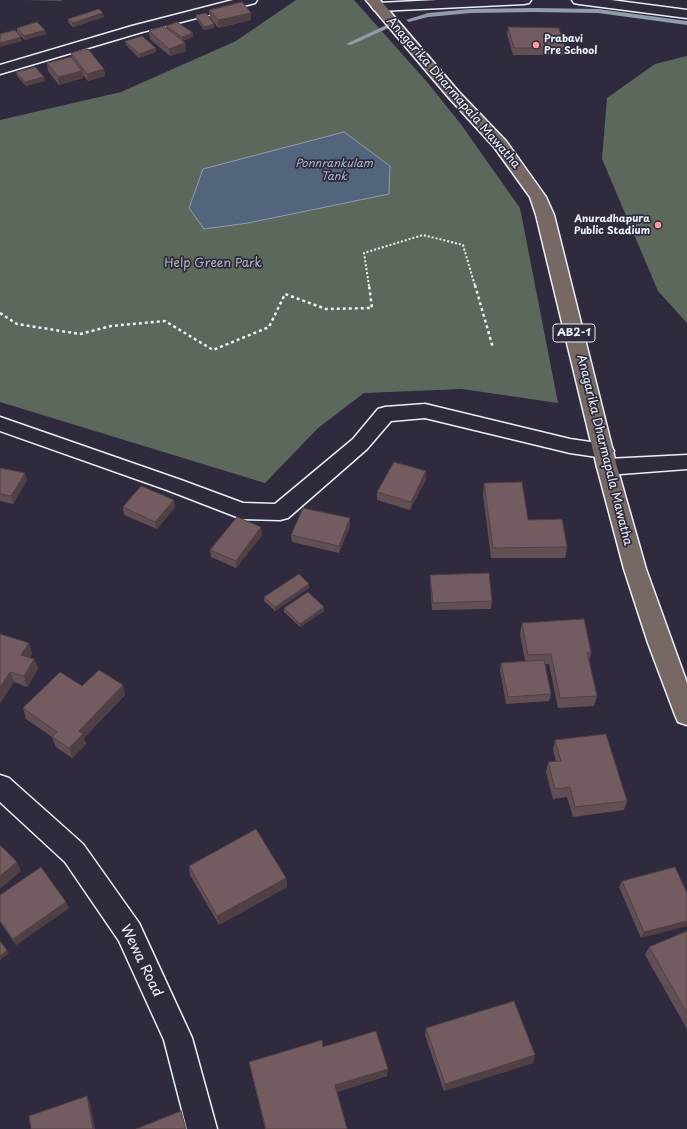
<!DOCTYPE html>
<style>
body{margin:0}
canvas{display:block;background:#2f2a3d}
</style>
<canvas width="687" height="1129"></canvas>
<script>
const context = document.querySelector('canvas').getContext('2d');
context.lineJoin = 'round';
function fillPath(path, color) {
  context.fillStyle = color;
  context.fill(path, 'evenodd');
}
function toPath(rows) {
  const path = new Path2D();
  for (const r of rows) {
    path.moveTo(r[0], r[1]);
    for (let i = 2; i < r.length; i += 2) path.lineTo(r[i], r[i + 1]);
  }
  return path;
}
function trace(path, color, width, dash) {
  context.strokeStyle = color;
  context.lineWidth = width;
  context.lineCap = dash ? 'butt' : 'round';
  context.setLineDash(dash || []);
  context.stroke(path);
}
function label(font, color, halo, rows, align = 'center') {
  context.font = font + ' "Playpen Sans",sans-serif';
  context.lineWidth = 3.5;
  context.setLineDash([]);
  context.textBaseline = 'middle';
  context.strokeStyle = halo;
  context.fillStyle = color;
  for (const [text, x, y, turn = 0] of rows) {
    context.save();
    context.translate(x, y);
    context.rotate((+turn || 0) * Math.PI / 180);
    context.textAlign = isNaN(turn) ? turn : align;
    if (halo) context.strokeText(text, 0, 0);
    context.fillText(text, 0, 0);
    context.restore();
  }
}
fillPath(toPath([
 [296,0,354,0,427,82,460,123,520,208,558,403,462,389,364,393,318,428,265,483,0,402,0,120,121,92,236,41],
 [687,56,687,323,658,291,602,159,607,98,655,64]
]), '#5d685c');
const water = toPath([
 [344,132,390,166,389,194,248,223,204,229,189,208,203,169,344,132]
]);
fillPath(water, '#53647d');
trace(water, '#8f9cae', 1);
fillPath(toPath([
 [533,8,598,9,687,21,687,25,598,13,533,12,471,13,428,17,409,22,406,20,428,13,471,9,533,8],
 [395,21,398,23,397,24,351,45,346,44,395,21]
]), '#8f9cae');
const street = toPath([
 [233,0,257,0,255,3,142,32,0,74,0,65,132,26,233,0],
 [437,0,531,0,529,3,524,4,379,11,374,10,372,7,374,4,379,3,437,0],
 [572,0,611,0,687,10,687,18,579,4,574,3,572,0],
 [425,404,570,439,604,444,611,446,614,451,611,456,604,458,570,453,425,418,391,421,367,449,288,518,280,520,242,519,167,490,0,431,0,417,181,480,243,503,275,504,353,439,378,409,385,407,425,404],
 [687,455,687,469,607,475,600,472,597,467,600,462,607,459,687,455],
 [0,775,9,778,83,844,139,923,192,1038,217,1129,187,1129,164,1040,119,941,65,862,0,802,0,775]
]);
const primary = toPath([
 [366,0,380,0,459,92,506,141,546,197,554,215,617,467,646,569,687,683,687,725,678,722,675,715,648,643,624,569,597,467,536,215,530,197,494,147,449,98,366,0]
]);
trace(street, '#e8f1f8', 3);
trace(primary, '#e8f1f8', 3);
trace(toPath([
 [369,286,364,253,423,235,463,245,475,286]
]), '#e8f1f8', 2, [2, 2]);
trace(toPath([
 [475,285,493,348],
 [0,313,17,324,80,334,111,326,165,321,213,350,269,327,285,294,326,309,372,308,369,285]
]), '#e8f1f8', 2.5, [3, 3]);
fillPath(street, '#2f2a3d');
fillPath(primary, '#776864');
fillPath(toPath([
 [24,0,62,0,62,1],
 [209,10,251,20,218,28,210,17],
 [196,15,214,24,214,28,204,30,196,18],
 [104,17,73,27,68,22,68,19],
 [166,26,193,33,193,37,182,41,185,43,186,51,170,56,150,39,149,31,166,28],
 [508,27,565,48,564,55,513,55,507,34],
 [17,28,46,34,25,40,17,32],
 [125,41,156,52,139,58,126,45],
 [71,53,104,69,105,76,88,81,82,74,83,78,59,85,48,71,47,63,72,58],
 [16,72,45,81,26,86,17,76],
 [0,468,27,480,13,504,0,501],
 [426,479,410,510,377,500,377,492],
 [484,483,528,520,567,547,565,558,491,558,483,494],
 [123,507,175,507,157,529,124,515],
 [350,518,350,526,339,553,292,542,291,535],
 [262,535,236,568,211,557,210,550],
 [430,575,492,601,491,609,432,610,430,582],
 [309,588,275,611,264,601,264,597],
 [324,607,324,611,300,627,284,612,284,608],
 [522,623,591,652,589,662,597,696,594,706,558,708,549,664,545,664,551,694,549,701,506,704,500,670,501,663,525,661,520,634],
 [0,634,32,653,30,657,34,659,38,669,27,687,14,682,0,703],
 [82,686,125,695,84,738,86,744,72,758,56,747,52,737,26,719,23,708],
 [555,740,627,801,624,810,573,817,567,797,553,799,546,772,548,762,556,762,553,750],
 [189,866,286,878,287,887,219,925,190,875],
 [622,881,687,893,641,938,619,887],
 [0,895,69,908,16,945,0,922],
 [687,931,687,1029,645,955,649,947],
 [426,1028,533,1063,444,1091,425,1035],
 [323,1047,387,1076,337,1092,347,1129,265,1129,249,1062]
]), '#624f53');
fillPath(toPath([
 [103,13,104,17,73,27,72,23],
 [251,13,251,20,218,28,218,20],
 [214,24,214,28,204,30,204,27],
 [45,30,46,34,25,40,24,36],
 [193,33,193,37,182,41,182,37],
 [21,37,22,41,0,47,0,43],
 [185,43,186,51,170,56,169,49],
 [156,48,156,52,139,58,139,54],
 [104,69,105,76,88,81,87,74],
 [82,71,83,78,59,85,58,77],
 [44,77,45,81,26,86,25,82],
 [426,471,426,479,410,510,411,502],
 [25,473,27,480,13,504,11,496],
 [174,500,175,507,157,529,155,522],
 [350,518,350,526,339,553,339,546],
 [261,527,262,535,236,568,236,561],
 [309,584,309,588,275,611,275,607],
 [324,607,324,611,300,627,300,624],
 [29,643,32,653,25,665,21,655],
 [34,659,38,669,27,687,24,676],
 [10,672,14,682,0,703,0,687],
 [123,685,125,695,84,738,86,744,72,758,69,748,79,731],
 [17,862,21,871,0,889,0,876],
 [286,878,287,887,219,925,217,916],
 [66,902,69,908,16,945,13,939],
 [687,921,687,926,641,938,644,932],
 [7,950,9,953,0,960,0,956],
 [535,1055,533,1063,444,1091,445,1084],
 [388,1069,387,1076,335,1092,335,1085],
 [87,1096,90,1103,95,1129,93,1129]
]), '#504043');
const building = toPath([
 [242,2,251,13,218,20,209,10,242,2],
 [99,9,103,13,72,23,68,19,99,9],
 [206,13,214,24,204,27,196,15,206,13],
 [37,22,45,30,24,36,17,28,37,22],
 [177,22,193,33,182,37,166,26,177,22],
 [164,26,185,43,169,49,149,31,164,26],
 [508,27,559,28,565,48,514,48,508,27],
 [15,30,21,37,0,43,0,34,15,30],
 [142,36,156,48,139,54,125,41,142,36],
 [88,49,104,69,87,74,71,53,88,49],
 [71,57,82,71,58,77,47,63,71,57],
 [35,67,44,77,25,82,16,72,35,67],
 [394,462,426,471,411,502,377,492,394,462],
 [0,468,25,473,11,496,0,494,0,468],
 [522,482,528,520,562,519,567,547,493,548,484,483,522,482],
 [141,486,174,500,155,522,123,507,141,486],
 [303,508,350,518,339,546,291,535,303,508],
 [237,517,261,527,236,561,210,550,237,517],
 [489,573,492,601,433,603,430,575,489,573],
 [299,574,309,584,275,607,264,597,299,574],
 [308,592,324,607,300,624,284,608,308,592],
 [584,619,591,652,587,652,597,696,560,698,551,654,528,655,522,623,584,619],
 [0,634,29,643,21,655,34,659,24,676,10,672,0,687,0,634],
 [544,660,551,694,508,697,501,663,544,660],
 [99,670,123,685,79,731,83,734,69,748,52,737,57,732,23,708,60,672,82,686,99,670],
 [606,734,627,801,575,807,570,787,555,789,548,762,561,761,555,740,606,734],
 [256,829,286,878,217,916,189,866,256,829],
 [0,845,17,862,0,876,0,845],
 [41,867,66,902,13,939,0,921,0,895,41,867],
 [675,867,687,893,687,921,644,932,622,881,675,867],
 [687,931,687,1013,649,947,687,931],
 [0,941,7,950,0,956,0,941],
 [514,1001,535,1055,445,1084,426,1028,514,1001],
 [376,1031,388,1069,335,1085,347,1129,266,1129,249,1062,322,1040,323,1047,376,1031],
 [87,1096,93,1129,31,1129,29,1116,87,1096],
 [181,1111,186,1129,136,1129,181,1111]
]);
fillPath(building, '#725c60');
trace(building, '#504043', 1);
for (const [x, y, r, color] of [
 [536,45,4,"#ff9aa2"],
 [658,225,4,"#ff9aa2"]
]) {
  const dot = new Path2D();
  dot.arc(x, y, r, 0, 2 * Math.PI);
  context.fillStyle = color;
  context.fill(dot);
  trace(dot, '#2f2a3d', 1.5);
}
label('bold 10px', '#e8f1f8', '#2f2a3d', [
 ["Prabavi",544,39],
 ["Pre School",544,51],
 ["Anuradhapura",650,219,"right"],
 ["Public Stadium",650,231,"right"]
], 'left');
label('italic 11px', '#acb9c7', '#2f2a3d', [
 ["Ponnrankulam",334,164],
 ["Tank",334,177]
]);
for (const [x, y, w] of [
 [574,333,42]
]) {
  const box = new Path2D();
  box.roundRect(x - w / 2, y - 9, w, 18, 3);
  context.fillStyle = '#2f2a3d';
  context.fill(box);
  trace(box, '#e8f1f8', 1);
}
label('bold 11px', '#e8f1f8', null, [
 ["AB2-1",574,333]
]);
label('12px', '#e8f1f8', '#2f2a3d', [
 ["Anagarika Dharmapala Mawatha",453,93,49],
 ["Anagarika Dharmapala Mawatha",604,450,76]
]);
label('12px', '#b0baba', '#2f2a3d', [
 ["Help Green Park",213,264]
]);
label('14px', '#e8f1f8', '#2f2a3d', [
 ["Wewa Road",141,961,64]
]);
</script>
